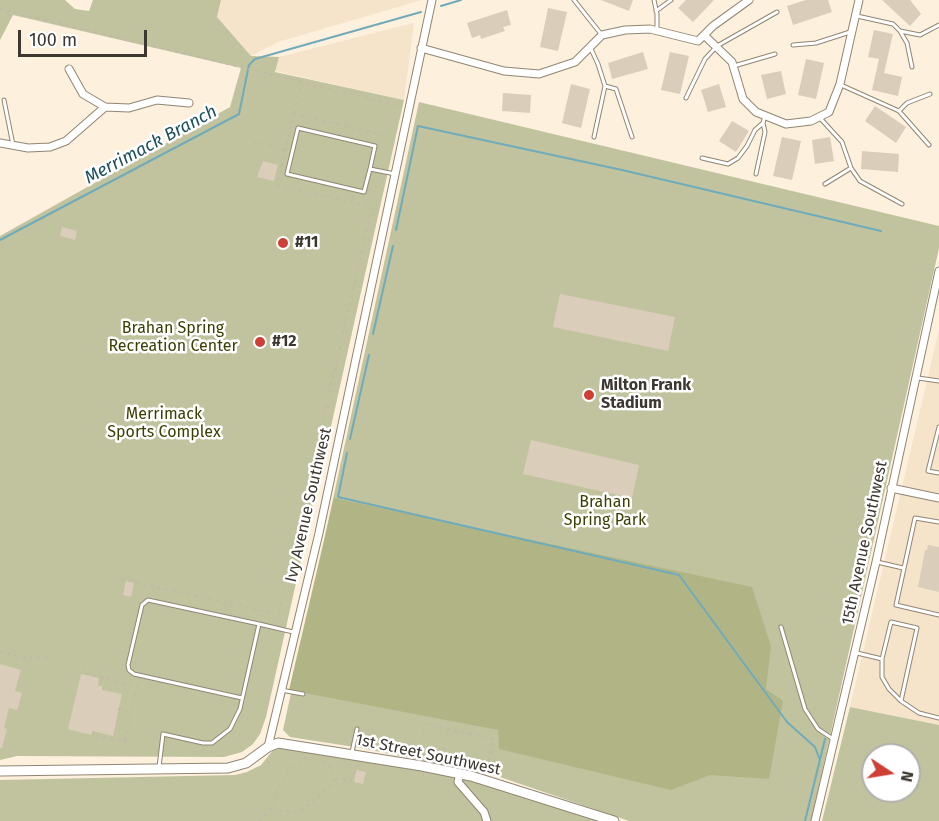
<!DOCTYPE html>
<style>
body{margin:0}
#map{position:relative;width:939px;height:821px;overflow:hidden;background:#fdf0dd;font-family:"Fira Sans",sans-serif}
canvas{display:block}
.north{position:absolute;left:861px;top:743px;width:60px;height:60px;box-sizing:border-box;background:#fff;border:2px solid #b1afac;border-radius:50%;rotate:102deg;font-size:16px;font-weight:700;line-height:24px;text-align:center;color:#3c3730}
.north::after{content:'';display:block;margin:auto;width:21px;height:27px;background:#ce4035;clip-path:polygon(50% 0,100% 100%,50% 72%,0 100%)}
.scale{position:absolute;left:18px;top:30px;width:129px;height:27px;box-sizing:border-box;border:3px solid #3c3730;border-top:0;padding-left:8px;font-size:18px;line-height:21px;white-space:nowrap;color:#3c3730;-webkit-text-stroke:4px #fff;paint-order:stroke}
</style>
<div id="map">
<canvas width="939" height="821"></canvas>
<div class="north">N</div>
<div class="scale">100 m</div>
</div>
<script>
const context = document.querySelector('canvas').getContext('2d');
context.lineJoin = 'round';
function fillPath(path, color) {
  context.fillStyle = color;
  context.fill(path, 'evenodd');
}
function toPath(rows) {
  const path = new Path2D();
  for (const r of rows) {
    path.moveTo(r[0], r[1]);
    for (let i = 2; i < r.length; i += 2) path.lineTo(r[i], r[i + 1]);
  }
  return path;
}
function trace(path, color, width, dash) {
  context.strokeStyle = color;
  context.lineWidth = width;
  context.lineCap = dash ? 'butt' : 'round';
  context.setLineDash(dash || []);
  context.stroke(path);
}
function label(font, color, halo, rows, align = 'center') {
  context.font = font + ' "Fira Sans",sans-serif';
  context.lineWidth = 5;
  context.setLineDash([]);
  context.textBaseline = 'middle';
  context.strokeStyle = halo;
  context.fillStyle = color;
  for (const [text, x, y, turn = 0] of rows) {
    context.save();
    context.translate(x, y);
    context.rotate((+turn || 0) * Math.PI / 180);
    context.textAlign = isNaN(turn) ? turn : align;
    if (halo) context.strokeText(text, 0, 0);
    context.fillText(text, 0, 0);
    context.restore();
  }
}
fillPath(toPath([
 [221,0,422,0,278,42,251,56,217,17],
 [414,23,404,100,275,71,279,57],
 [939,330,939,725,850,707]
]), '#f5e3ca');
fillPath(toPath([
 [0,0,65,0,75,9,89,11,93,0,221,0,217,17,251,56,279,57,275,72,404,100,266,717,260,734,253,744,242,752,224,757,17,756,0,760,0,236,230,107,241,68,13,15,0,40],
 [419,102,939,226,939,248,811,821,629,821,494,775,361,748,290,737,283,730],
 [850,707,939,725,939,821,822,821],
 [873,755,909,755,909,791,873,791],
 [290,746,403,766,491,785,600,821,0,821,0,780,235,775,247,772,261,765,274,749]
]), '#c0c39e');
fillPath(toPath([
 [334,498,752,587,771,646,766,689,783,701,769,779,710,775,671,790,499,749,498,730,289,690]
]), '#b1b585');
trace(toPath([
 [441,6,461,0],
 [396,230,418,126,622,170,881,231],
 [0,240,239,114,249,65,255,59,421,12],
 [373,334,393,246],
 [350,439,369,355],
 [347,453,338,497,679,575,787,722,815,747,820,760],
 [805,821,825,739]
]), '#70abba', 2);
fillPath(toPath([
 [601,0,633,0,629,11],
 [686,0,714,0,693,22,678,8],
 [806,0,828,0,832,12,793,25,787,6],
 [882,0,910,0,921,14,910,26],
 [548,8,567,12,558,51,540,47],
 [507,10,511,25,503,27,505,31,481,39,480,35,472,38,467,23],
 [874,30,893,34,884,73,902,77,898,96,872,90,879,59,868,57],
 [643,52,648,69,612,79,608,63],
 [670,52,689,56,680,94,661,90],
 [806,59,824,63,816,99,798,95],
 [781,71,786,94,767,99,761,75],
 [571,84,590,89,581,128,562,123],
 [719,84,726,107,708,112,701,90],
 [503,93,531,95,530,113,502,111],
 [875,106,906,127,896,143,865,121],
 [732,121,749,131,736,152,719,141],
 [782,137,801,141,792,180,773,176],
 [830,137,834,161,815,164,812,140],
 [862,151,899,154,898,172,861,169],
 [263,161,278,165,274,181,257,177],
 [62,227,77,231,75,240,60,236],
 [560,294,675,317,668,351,553,327],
 [531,440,639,465,632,498,523,474],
 [928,545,939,547,939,592,918,587,925,550,927,550],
 [126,581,134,583,131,597,123,595],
 [0,664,21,670,15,691,22,693,17,710,9,708,4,728,7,729,2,748,0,748],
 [81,674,99,678,98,686,102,686,102,690,122,694,113,736,93,731,91,735,68,729],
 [356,770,366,772,363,784,354,782]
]), '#dacdba');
const lane = toPath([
 [574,0,601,34],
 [654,0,657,14,657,29],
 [656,11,671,0],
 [857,16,893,24,900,31,920,35,939,25],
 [900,31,907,43,912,67],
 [793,45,816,43,850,32],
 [591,49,598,64,605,86],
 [734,66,775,54],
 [841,85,899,111,929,145],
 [686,98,705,59,717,46,777,12],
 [4,100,13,145],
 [899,111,907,103,930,94],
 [820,118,842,142,851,168,860,181,902,204],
 [594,137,605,86,616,89,632,137],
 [702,158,728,164,738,158,747,146,755,130,763,123,765,116],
 [370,169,364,192,287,174,298,128,375,146,370,169,395,174],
 [756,174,765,132,763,123],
 [825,184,851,168],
 [918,378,939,381],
 [939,427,928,471,939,473],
 [939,522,915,518,896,605,939,615],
 [877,562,903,568],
 [781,627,805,709,818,729,833,739],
 [857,653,882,659,882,677,889,689,901,701,919,713,939,718],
 [882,659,891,622,917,628,901,701],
 [281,690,303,694],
 [242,698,134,674,129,670,128,665,142,605,148,600,259,624],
 [352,752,357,729],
 [159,767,163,734,203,743,212,743,230,729,240,709,259,624,293,632]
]);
const street = toPath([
 [704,35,732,62,743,99,756,112,786,124,811,121,829,112,840,84,859,0],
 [421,48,504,71,539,74,575,62,602,35,625,30,650,29,698,41,713,26,749,0],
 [69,69,83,94,105,107,129,108,157,100,189,103],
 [0,143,28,148,50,147,66,141,105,107],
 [891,488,939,498],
 [268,747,319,533,432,0],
 [460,773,458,782,484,812,487,821],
 [815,821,876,562,939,271]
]);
const secondary = toPath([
 [0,771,228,768,246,763,268,747,278,743,422,766,471,776,614,821]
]);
trace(lane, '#918573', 5);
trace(street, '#918573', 9);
trace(secondary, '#918573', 11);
trace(toPath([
 [0,9,401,106],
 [294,113,301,83],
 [254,142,285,149],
 [121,579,272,613],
 [279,612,372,207,277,185,294,114,383,135],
 [0,652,28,658,48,658],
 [84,668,83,673,137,687,124,741,92,735,94,731],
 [118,709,129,712],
 [124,741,136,742],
 [306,757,289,771,282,780,275,795,274,806,277,810,299,812,333,784,334,778],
 [442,757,448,729],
 [442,758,419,752,425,724,494,739,486,770],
 [324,760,332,769,334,778,351,780,359,765],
 [268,764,271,756],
 [259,821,273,807]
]), '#c2b7a8', 1.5, [3, 4.5]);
trace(lane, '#fff', 3);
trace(street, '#fff', 7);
trace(secondary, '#fff', 9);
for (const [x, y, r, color] of [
 [283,243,6,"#ce4035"],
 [260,342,6,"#ce4035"],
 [589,395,6,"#ce4035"]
]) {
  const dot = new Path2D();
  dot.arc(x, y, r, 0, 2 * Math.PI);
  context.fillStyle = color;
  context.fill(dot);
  trace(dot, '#fff', 2);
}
label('bold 16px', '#3c3730', '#fff', [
 ["#11",295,243],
 ["#12",272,342],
 ["Milton Frank",601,386],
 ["Stadium",601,404]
], 'left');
label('16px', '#3d3e02', '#fff', [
 ["Brahan Spring",173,329],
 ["Recreation Center",173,347],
 ["Merrimack",164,415],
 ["Sports Complex",164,433],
 ["Brahan",605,503],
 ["Spring Park",605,521]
]);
label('16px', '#3c3730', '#fff', [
 ["Ivy Avenue Southwest",309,505,-77],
 ["15th Avenue Southwest",865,543,-78],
 ["1st Street Southwest",428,755,12]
]);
label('italic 18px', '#1d505c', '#fff', [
 ["Merrimack Branch",151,145,-28]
]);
</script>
